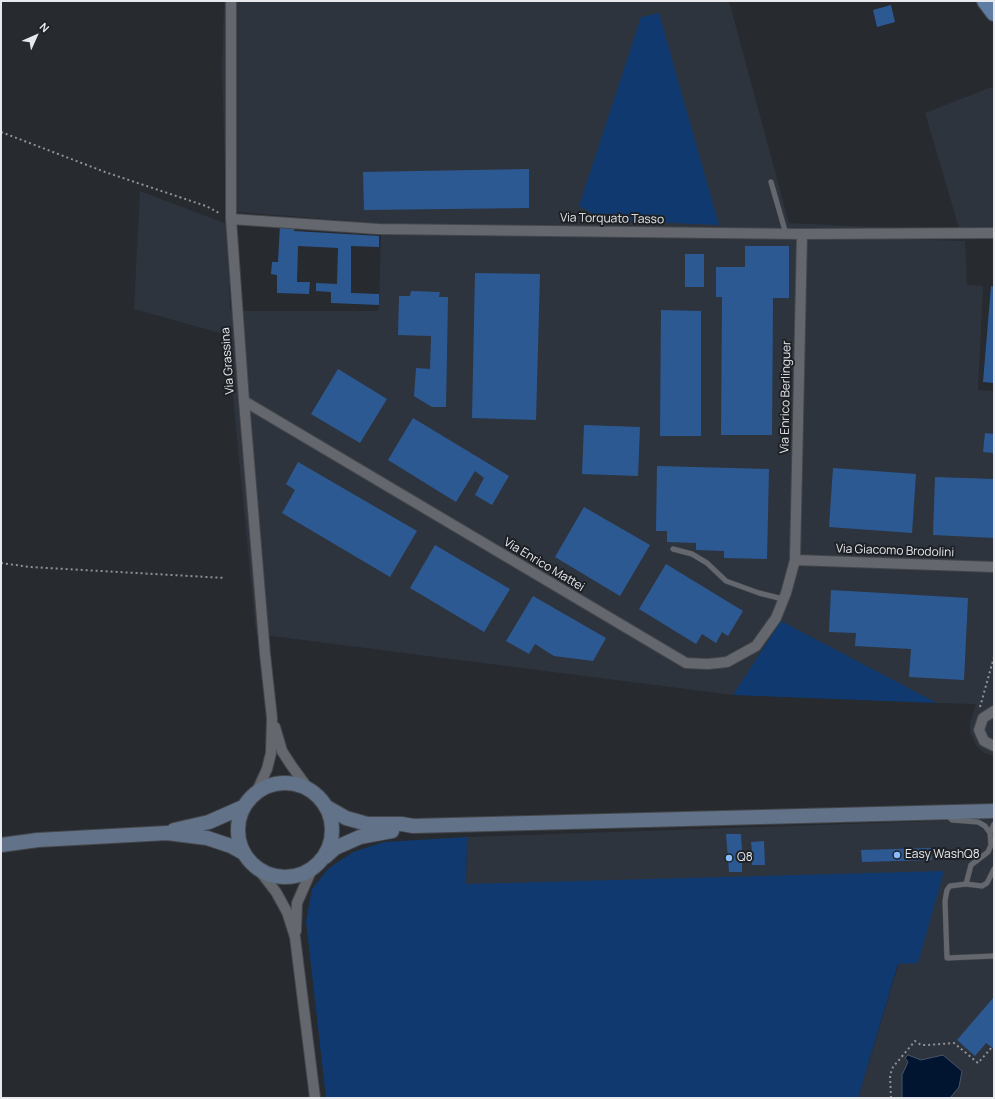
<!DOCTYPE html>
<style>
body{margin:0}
#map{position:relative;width:995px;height:1099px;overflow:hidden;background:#272a2f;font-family:Manrope,sans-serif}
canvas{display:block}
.frame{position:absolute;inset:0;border:2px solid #e7e9ed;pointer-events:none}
.north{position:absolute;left:16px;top:16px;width:40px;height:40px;-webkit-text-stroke:3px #1d2125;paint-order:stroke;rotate:45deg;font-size:11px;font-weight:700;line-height:16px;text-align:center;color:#e7e9ed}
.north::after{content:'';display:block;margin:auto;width:14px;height:18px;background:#e7e9ed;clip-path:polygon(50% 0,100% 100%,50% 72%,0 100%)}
</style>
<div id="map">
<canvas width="995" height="1099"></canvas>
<div class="frame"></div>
<div class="north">N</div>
</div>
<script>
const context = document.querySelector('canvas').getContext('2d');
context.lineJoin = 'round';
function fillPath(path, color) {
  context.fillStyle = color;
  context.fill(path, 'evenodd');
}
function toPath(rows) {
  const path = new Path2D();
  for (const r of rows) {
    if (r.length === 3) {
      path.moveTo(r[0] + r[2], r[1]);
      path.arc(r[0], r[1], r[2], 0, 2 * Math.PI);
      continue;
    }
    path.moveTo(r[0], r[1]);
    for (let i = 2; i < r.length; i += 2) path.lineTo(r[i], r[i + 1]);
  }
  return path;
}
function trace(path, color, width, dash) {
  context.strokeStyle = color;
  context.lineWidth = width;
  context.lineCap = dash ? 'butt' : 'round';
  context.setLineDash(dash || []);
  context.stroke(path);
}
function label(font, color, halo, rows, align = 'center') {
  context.font = font + ' Manrope,sans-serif';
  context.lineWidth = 4;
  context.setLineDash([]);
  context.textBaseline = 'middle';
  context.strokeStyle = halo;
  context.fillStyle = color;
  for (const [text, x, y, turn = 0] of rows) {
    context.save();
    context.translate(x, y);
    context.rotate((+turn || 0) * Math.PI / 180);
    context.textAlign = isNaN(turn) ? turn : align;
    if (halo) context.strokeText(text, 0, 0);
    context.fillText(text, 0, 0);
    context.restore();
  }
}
fillPath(toPath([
 [224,1,729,1,789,223,896,228,900,239,965,241,967,285,983,286,978,390,994,391,994,756,984,753,976,745,970,732,970,723,976,704,937,703,781,621,733,695,256,634,227,335,134,309,140,191,227,224,230,311,377,311,379,308,381,230,376,223,226,211,222,69],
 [994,86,994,227,959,228,925,113],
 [994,819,994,1098,858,1098,899,963,466,884,467,837]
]), '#2d343e');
fillPath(toPath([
 [659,13,719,225,604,220,579,206,641,17],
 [781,621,937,703,733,695],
 [467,837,466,884,944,871,918,963,898,964,858,1098,326,1098,306,921,312,889,329,868,353,852,384,842]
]), '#103a6f');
const water = toPath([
 [908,1055,921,1060,943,1055,962,1071,959,1087,950,1098,902,1098,902,1075,908,1062,905,1058,908,1055]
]);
fillPath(water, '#011430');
trace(water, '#465469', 1);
fillPath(toPath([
 [891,5,895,22,877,27,873,10],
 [529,169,529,208,364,210,363,172],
 [280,224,295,225,294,231,379,236,379,247,351,246,351,293,379,294,379,305,331,303,331,292,316,291,316,283,337,284,338,248,298,246,297,282,310,282,309,294,277,293,277,275,271,274,272,262,278,262],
 [745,246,789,246,789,298,773,298,772,435,721,435,722,297,716,297,716,267,745,267],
 [685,254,704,254,704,287,685,287],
 [475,273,540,274,536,420,472,418],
 [991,286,994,287,994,383,983,382],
 [411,291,440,292,439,297,448,297,446,407,432,407,414,396,416,368,430,369,431,336,398,335,399,296,410,296],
 [661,310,701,311,701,436,660,436],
 [338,369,387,399,360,443,311,414],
 [413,418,509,476,492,505,475,495,484,478,475,471,456,502,388,460],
 [584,425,640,427,638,476,582,474],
 [985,433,994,434,994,453,983,452],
 [298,462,417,531,390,577,282,513,295,490,286,484],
 [657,466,769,469,767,559,724,558,724,551,696,550,696,543,667,542,667,531,656,531],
 [833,468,916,474,912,533,829,527],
 [935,477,994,479,994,538,933,535],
 [584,507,650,545,620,596,555,557],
 [435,545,510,589,484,632,410,588],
 [666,564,743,611,728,636,722,632,716,643,702,634,696,644,639,609],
 [831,590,968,598,964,680,909,677,911,649,855,646,856,633,829,632],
 [533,596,606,638,593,661,554,656,535,644,529,654,506,641],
 [726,834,741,834,742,852,752,851,751,842,764,841,765,865,752,865,752,861,742,861,742,872,729,872],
 [931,848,932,860,862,862,861,850],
 [994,997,994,1049,986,1043,975,1056,957,1040]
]), '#2d5993');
const lane = toPath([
 [771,182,786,234],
 [673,549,692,554,707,563,726,581,759,593,783,599],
 [947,815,952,820,978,822,985,826,990,833,994,824],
 [990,833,991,845,988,852,971,865,966,884,950,886,947,890,945,901,947,958,994,956],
 [966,884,982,886,987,883,994,869]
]);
const street = toPath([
 [231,1,231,219,244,401,265,654,272,718,271,753,267,769,256,793],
 [231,219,378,229,802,234,994,233],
 [244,401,686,663,708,664,727,662,756,646,776,618,786,593,795,560,802,234],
 [795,560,994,567],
 [994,711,983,718,979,730,984,741,994,746],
 [275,727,282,751,291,765,310,791],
 [259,870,276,892,287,912,295,937,315,1098],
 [296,931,297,903,312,869]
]);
const secondary = toPath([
 [285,830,47],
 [325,806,346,818,367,824,402,824,413,826,994,811],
 [174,830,209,822,243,807],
 [1,845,38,840,167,833,207,838,231,846,242,852],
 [325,857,335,848,360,837,392,831]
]);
const primary = toPath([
 [985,1,994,13]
]);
trace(lane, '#44464a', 6);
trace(street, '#44464a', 12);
trace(secondary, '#44464a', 16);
trace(primary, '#44464a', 18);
trace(toPath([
 [1,132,105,172,206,206,221,214],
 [1,563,30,567,225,578],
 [980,707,994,657],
 [891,1098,890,1075,893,1067,915,1041,921,1045,928,1045,954,1043,978,1063,992,1047]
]), '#909296', 2, [2, 3]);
trace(lane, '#64686e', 5);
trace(street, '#64686e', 10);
trace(secondary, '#617289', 14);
trace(primary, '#5f7ca3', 16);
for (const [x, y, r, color] of [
 [897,855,4,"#89bafc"],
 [729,858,4,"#89bafc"]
]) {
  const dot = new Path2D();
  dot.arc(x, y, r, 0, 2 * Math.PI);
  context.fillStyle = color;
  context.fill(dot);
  trace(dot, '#1d2125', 1.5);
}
label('12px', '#e7e9ed', '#1d2125', [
 ["Via Torquato Tasso",612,219,1],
 ["Via Grassina",228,361,-94],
 ["Via Enrico Berlinguer",786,397,-89],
 ["Via Giacomo Brodolini",895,551,2],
 ["Via Enrico Mattei",544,565,31]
]);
label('12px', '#e7e9ed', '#1d2125', [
 ["Easy WashQ8",905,855],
 ["Q8",737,858]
], 'left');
</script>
